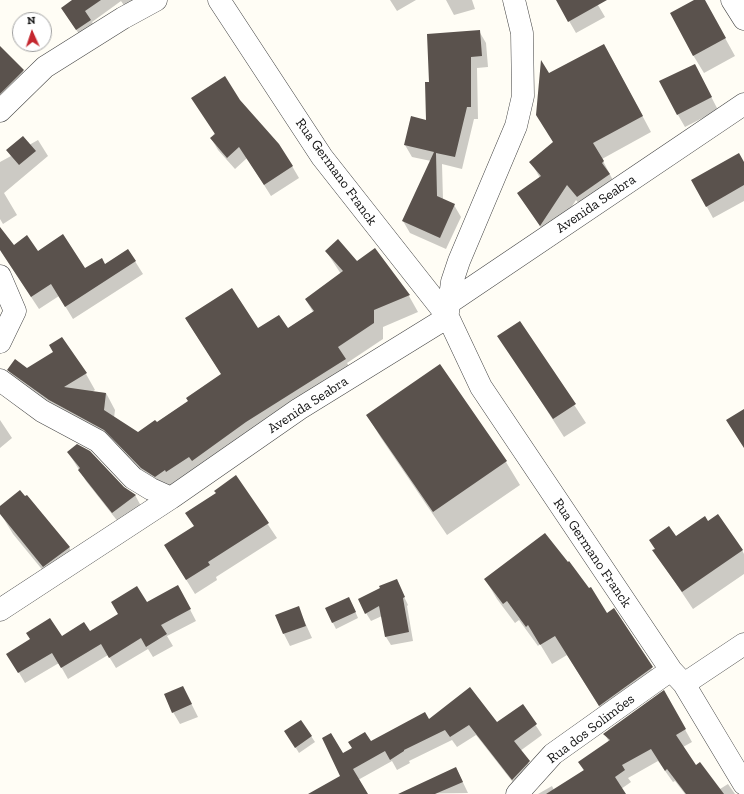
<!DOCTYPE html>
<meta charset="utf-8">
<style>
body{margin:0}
#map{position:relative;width:744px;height:794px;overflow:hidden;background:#fffdf5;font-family:"Zilla Slab",serif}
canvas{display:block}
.north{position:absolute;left:12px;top:12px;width:40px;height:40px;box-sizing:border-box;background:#fff;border:1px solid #a0a0a0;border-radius:50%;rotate:357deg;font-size:11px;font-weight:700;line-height:16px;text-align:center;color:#111}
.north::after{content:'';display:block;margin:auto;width:14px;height:18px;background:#c4262e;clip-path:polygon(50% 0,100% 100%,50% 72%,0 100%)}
</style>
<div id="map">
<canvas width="744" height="794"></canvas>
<div class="north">N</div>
</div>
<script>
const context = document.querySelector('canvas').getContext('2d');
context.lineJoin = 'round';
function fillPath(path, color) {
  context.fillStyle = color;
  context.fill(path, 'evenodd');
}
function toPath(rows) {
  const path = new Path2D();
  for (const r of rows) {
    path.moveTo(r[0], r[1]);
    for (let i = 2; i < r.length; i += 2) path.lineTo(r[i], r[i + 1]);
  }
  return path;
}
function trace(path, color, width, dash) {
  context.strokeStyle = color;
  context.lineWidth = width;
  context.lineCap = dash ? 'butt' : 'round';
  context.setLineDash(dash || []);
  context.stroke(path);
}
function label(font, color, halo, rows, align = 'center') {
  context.font = font + ' "Zilla Slab",serif';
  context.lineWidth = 4;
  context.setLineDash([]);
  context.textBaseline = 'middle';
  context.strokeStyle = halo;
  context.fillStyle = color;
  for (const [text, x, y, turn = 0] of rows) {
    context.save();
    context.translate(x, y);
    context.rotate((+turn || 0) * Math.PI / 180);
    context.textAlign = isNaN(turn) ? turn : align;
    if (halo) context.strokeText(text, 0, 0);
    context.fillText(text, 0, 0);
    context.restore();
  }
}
fillPath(toPath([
 [74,0,153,0,130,14,121,1,92,22,97,31,83,40,62,8],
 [390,0,416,0,397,11],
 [446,0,472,0,475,9,454,15],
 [557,0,595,0,605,17,576,33],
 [696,0,704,0,735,56,704,73,693,55],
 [479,31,486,43,488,67,477,68,478,119,474,119,462,169,442,164,443,200,454,205,461,217,446,249,410,233,403,221,431,161,412,157,405,145,411,117,427,121,430,83],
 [613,61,651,132,602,159,618,190,587,213,576,200,550,241,518,193,540,178,531,162,554,143,549,74],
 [0,64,23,71,28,80,0,108],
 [701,77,718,110,685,127,678,115],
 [239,100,292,166,299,178,271,196,247,158,235,169,218,150,211,138],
 [38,140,48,156,4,193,17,215,3,224,0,219,0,162,11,156,7,150,29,145],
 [744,163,744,201,713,218,692,180],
 [0,228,13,246,85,269,105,265,128,250,143,274,73,319,59,296,39,309,0,250],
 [374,250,409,296,418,312,383,327,383,339,347,363,355,376,165,493,18,386,8,370,27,369,86,374,95,390,92,392,106,393,115,410,114,418,138,433,156,423,189,401,222,375,186,319,258,329,287,329,313,312,306,300,341,274,326,251,357,263],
 [520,322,586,423,564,437,499,336],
 [440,365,506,462,520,485,447,535,381,438,367,415],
 [0,420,12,438,0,448],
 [68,452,135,495,141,506,119,523,86,481],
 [236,477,277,538,216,577,217,580,195,594,174,560,217,494],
 [0,507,69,547,79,565,54,584,13,534,2,516],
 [708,522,742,550,744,554,744,574,693,609,654,551],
 [485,579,607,614,614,610,664,688,611,725,567,655,552,664,540,644,538,646,519,620,515,623,497,599],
 [396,580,408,605,407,606,413,641,391,645,386,637,382,616,371,621,366,613,381,589],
 [184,598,196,621,167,636,173,646,153,657,148,649,116,668,108,655,68,679,59,663,25,683,8,654,61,638,90,632,147,603],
 [352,604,358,618,336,629,326,609],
 [298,607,312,638,290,646,284,634],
 [183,687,198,717,180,724,173,712],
 [664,692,692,742,683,747,696,767,720,789,728,784,735,794,685,794,675,781,673,782,658,761,628,778,631,782,621,789,625,794,538,794,552,786,554,790,584,771,579,762,609,742,605,734],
 [523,706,542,735,520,751,535,773,519,790,476,735,457,747,452,740,409,761,410,763,397,770,392,761,358,780,367,794,331,794,341,776,343,754,429,720,497,724],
 [301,721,315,742,299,753,289,737],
 [456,768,468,793,400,794]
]), '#0003');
fillPath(toPath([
 [72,0,101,0,85,11,91,20,76,30,61,8],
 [556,0,607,0,568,22],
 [694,0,705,0,726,38,693,56,670,13],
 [480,30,482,56,471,57,471,107,467,107,455,157,436,153,437,196,455,204,440,238,402,221,434,152,404,145,411,116,426,120,425,82,429,82,427,34],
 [604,44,643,116,593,143,604,161,602,163,610,174,577,197,567,185,540,226,517,193,541,176,529,162,553,142,536,115,541,60,549,73],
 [0,46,24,70,0,94],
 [695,64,712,97,677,115,659,81],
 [225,76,240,100,279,144,293,166,264,185,239,147,227,158,210,138,215,134,191,98],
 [23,136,36,151,19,165,6,150],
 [739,153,744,162,744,185,706,207,691,180],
 [0,227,14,245,27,235,38,251,63,234,85,268,102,258,105,264,128,249,136,261,65,307,51,284,31,297,0,250],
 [338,239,357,261,375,248,410,295,374,310,374,323,338,347,346,359,246,422,192,461,189,457,166,472,165,470,155,477,141,468,104,430,49,400,7,370,15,359,27,368,53,352,49,345,62,337,87,373,64,387,106,393,104,410,138,432,155,420,157,422,188,401,186,398,221,374,185,318,232,288,258,328,279,315,288,328,314,311,305,299,343,271,325,251],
 [520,321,576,404,553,419,497,336],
 [440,364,507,461,433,512,366,415],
 [744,409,744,448,726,420],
 [77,444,90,451,124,487,136,495,112,513,78,470,80,468,67,452],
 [236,475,269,523,208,562,210,565,186,580,164,545,194,526,185,513,216,493,214,491],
 [20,490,25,496,27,495,70,547,43,567,0,514,0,506],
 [718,514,743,550,682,592,652,550,655,549,649,540,669,526,676,536,705,516,708,521],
 [545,533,568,562,569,561,589,588,591,587,607,613,614,608,653,667,599,706,555,636,540,645,528,625,526,627,507,601,503,604,484,579],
 [397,579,405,597,403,598,409,632,385,637,379,606,365,614,358,599,380,588,379,586],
 [178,585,191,609,161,625,167,634,146,647,141,638,109,658,101,644,61,668,52,653,18,673,6,654,30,639,26,633,50,618,62,636,84,622,90,631,118,614,111,602,137,586,147,602],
 [349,597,356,612,332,623,325,608],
 [299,606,306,626,283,634,275,615],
 [183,686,192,704,172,713,164,694],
 [470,687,497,722,523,704,537,724,514,741,530,761,512,780,469,725,450,737,445,730,404,750,404,751,390,760,385,751,353,769,368,794,308,794,340,776,322,738,331,733,343,753,352,748,348,742,365,732,371,741,425,712,429,719],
 [664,690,686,729,676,735,696,765,700,762,724,794,686,794,667,769,665,771,651,749,622,765,625,770,615,777,626,794,546,794,584,770,578,762,610,740,603,734],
 [301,720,312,736,295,748,284,731],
 [456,767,463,782,435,794,398,794]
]), '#5a524d');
const minor = toPath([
 [219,0,322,157,448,317,481,387,671,670,684,684,744,784],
 [732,0,744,19],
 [0,111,45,67,123,18,156,0],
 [0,276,15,311,0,342],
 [449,303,744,104],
 [448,312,452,282,459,261,516,126,523,96,522,33,514,0],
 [0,380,42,411,98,441,133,478,151,489,171,498],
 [0,610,171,498,299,409,448,317],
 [684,684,744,644],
 [517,794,553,754,671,670]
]);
trace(minor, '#444', 23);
trace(minor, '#fff', 22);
label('14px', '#111', '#fff', [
 ["Rua Germano Franck",336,172,54],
 ["Avenida Seabra",596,204,-34],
 ["Avenida Seabra",308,405,-33],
 ["Rua Germano Franck",592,553,56],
 ["Rua dos Solimões",591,729,-37]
]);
</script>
